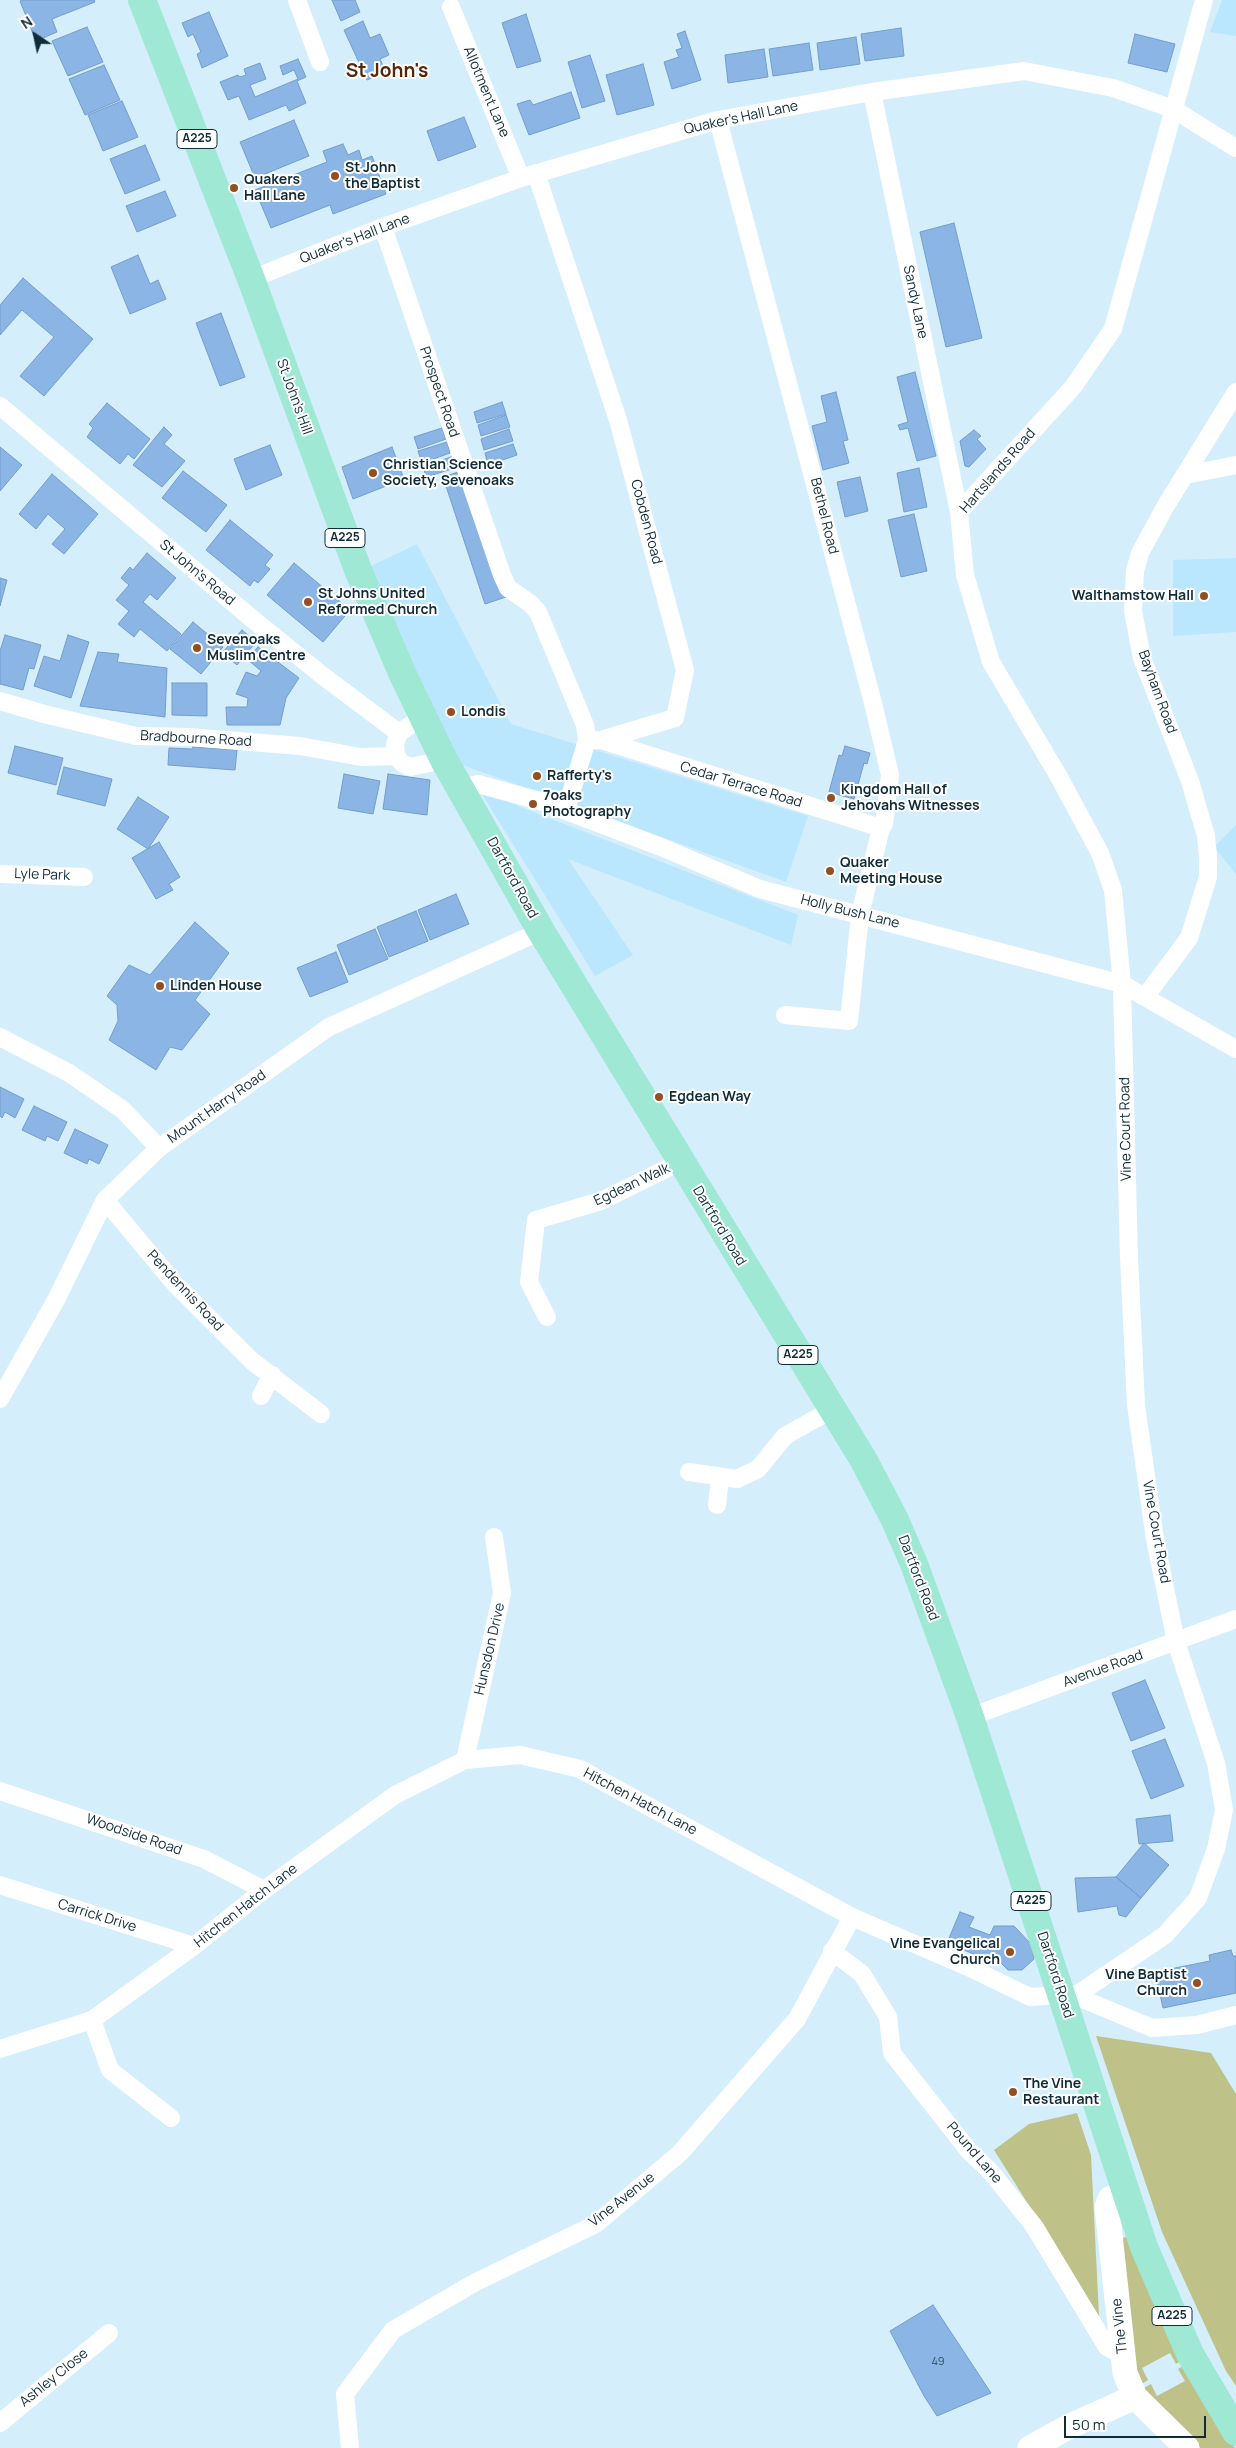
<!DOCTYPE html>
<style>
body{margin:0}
#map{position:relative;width:1236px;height:2448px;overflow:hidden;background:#d4eefc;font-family:Manrope,sans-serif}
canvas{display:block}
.north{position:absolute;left:10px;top:10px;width:50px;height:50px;-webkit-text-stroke:4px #fff;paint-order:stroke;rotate:326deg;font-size:14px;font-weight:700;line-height:20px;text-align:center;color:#102c39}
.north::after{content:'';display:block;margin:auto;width:18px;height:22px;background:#102c39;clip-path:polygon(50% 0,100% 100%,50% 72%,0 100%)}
.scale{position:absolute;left:1064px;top:2416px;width:142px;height:22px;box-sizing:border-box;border:2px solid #102c39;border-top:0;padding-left:6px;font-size:15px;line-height:18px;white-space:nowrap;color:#102c39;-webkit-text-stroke:4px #fff;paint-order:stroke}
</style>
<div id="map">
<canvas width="1236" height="2448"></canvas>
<div class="north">N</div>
<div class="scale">50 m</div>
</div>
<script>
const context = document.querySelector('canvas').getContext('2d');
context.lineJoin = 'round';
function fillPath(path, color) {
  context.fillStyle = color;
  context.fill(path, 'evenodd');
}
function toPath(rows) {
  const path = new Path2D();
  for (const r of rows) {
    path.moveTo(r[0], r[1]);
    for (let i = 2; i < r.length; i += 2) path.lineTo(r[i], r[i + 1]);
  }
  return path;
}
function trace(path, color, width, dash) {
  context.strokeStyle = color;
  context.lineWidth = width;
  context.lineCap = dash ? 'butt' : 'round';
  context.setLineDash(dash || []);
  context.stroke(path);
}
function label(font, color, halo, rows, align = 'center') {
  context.font = font + ' Manrope,sans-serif';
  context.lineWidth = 4;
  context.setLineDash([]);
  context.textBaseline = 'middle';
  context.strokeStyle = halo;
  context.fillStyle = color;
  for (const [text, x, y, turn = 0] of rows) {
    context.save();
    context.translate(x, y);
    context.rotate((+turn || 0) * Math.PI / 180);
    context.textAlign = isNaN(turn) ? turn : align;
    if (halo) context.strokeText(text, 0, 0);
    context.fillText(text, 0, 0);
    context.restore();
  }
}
fillPath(toPath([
 [1222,0,1236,0,1236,36,1210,32],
 [417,544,511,724,808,816,786,882,454,762,369,567],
 [1236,558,1236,632,1173,636,1173,560],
 [480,791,798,915,791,945,568,859,633,955,595,976],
 [1236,825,1236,874,1214,847]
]), '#bbe7fe');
fillPath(toPath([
 [1096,2036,1211,2053,1236,2094,1236,2386,1226,2371,1162,2232],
 [1077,2113,1091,2155,1099,2316,994,2150,1029,2124],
 [1125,2237,1129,2238,1182,2360,1176,2364,1170,2353,1142,2368,1148,2380,1140,2385,1135,2376,1122,2239],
 [1185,2365,1225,2433,1235,2448,1200,2448,1142,2389,1151,2384,1157,2396,1185,2381,1178,2369]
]), '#bec288');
const building = toPath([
 [22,0,94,0,95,2,52,19,57,32,36,41,20,1,22,0],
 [332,0,355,0,360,12,341,21,332,0],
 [209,12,228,56,202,68,197,54,201,52,193,34,188,37,182,23,209,12],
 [526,14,541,61,517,68,502,23,526,14],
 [363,21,370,38,380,34,389,55,380,59,386,72,367,80,344,30,363,21],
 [87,27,103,62,68,76,52,41,87,27],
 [901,28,904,56,865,61,861,34,901,28],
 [685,31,701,80,672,89,664,62,679,57,676,50,682,48,677,34,685,31],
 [1135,34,1175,44,1167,72,1128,63,1135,34],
 [856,37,860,64,820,70,817,43,856,37],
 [809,43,813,70,773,76,769,49,809,43],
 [764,49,768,77,728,83,725,55,764,49],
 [590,55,605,101,582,108,568,62,590,55],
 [298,59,306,77,297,81,306,103,289,111,286,105,249,120,239,96,228,100,220,82,238,75,240,77,246,75,244,69,260,63,266,79,250,85,255,97,298,79,294,70,283,75,280,66,298,59],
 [643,64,654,105,617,115,606,75,643,64],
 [104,65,120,100,85,115,69,79,104,65],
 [571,92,580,118,529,135,517,104,530,100,533,105,571,92],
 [122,101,138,137,103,151,88,115,122,101],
 [464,117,476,147,438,161,427,131,464,117],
 [294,120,309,156,255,178,240,142,294,120],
 [343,144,348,155,359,150,362,160,372,156,386,194,333,214,330,205,271,228,255,190,327,162,323,151,343,144],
 [145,145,160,180,125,194,110,159,145,145],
 [165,191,176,216,137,232,126,206,165,191],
 [954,223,982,338,946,347,920,232,954,223],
 [138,255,150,284,158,280,166,299,130,314,111,267,138,255],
 [23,278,93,339,44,396,20,376,54,337,22,310,0,335,0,305,23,278],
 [221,313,245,377,220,386,196,323,221,313],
 [915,372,936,456,917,461,908,428,900,430,898,425,908,422,897,377,915,372],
 [836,392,848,440,843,441,849,463,823,470,812,426,827,422,821,396,836,392],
 [502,402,506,414,477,423,474,412,502,402],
 [107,403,150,439,134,459,128,454,120,464,87,437,93,428,89,424,107,403],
 [506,415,510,427,481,436,478,425,506,415],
 [164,427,172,435,164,444,185,461,162,487,133,465,164,427],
 [442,428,446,439,418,449,414,437,442,428],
 [509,429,513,441,484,450,481,439,509,429],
 [974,430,981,436,977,439,986,449,969,467,965,466,960,441,974,430],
 [447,442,450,453,422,463,418,451,447,442],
 [513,444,517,455,488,465,485,453,513,444],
 [270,445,282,475,246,490,234,459,270,445],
 [0,447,22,465,0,491,0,447],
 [392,447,404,479,353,499,342,467,392,447],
 [451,457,455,468,426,477,423,466,451,457],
 [919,468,927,507,904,512,897,473,919,468],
 [464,470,506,597,485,604,443,477,464,470],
 [183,471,227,505,206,532,162,498,183,471],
 [52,474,98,514,64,554,52,544,65,529,48,514,36,529,19,514,52,474],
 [860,477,868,511,845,517,837,482,860,477],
 [914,514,927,571,901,577,888,520,914,514],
 [230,520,273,555,265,565,270,569,258,583,254,580,250,586,206,550,230,520],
 [147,553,176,578,157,600,150,594,143,602,181,634,167,651,140,629,134,637,118,624,129,611,116,600,129,585,121,578,130,567,133,570,147,553],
 [294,563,350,610,323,642,267,595,294,563],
 [0,578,7,580,0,606,0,578],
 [193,622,223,647,201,674,170,649,193,622],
 [242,630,256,642,237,665,222,653,242,630],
 [5,635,41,645,34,669,29,668,23,690,0,684,0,651,5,635],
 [68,635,89,642,71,698,34,686,44,656,60,661,68,635],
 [258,647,299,678,286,698,280,725,227,725,226,707,247,707,248,698,236,694,246,672,257,676,261,671,247,659,258,647],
 [98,652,119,654,117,662,167,668,165,717,80,706,98,652],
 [172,683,207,683,207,716,172,715,172,683],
 [15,746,63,758,56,785,8,773,15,746],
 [845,746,870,753,867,764,864,763,854,799,829,792,839,755,842,756,845,746],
 [193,747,237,750,235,770,168,765,169,748,192,749,193,747],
 [64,767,112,779,105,806,57,794,64,767],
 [344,774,380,781,373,814,338,808,344,774],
 [388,774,430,780,427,815,383,809,388,774],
 [138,797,169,817,148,849,117,829,138,797],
 [159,842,180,877,169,884,173,890,156,899,132,858,159,842],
 [456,894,469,924,430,940,418,910,456,894],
 [416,911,428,941,389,957,377,927,416,911],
 [195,922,229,953,195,1000,210,1014,182,1050,170,1047,156,1070,109,1040,118,1021,117,1005,107,996,129,965,150,975,195,922],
 [375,929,388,959,349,975,337,945,375,929],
 [336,952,348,982,310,997,297,968,336,952],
 [0,1087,24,1099,15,1118,5,1112,2,1118,0,1116,0,1087],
 [34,1106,67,1122,58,1141,47,1136,45,1141,22,1130,34,1106],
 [75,1129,108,1145,99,1164,89,1159,87,1164,64,1153,75,1129],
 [1145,1680,1165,1728,1131,1741,1112,1693,1145,1680],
 [1165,1739,1184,1786,1151,1799,1132,1751,1165,1739],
 [1170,1815,1173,1841,1139,1844,1136,1819,1170,1815],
 [1144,1843,1169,1865,1141,1898,1116,1877,1144,1843],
 [1116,1877,1141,1898,1126,1917,1119,1915,1117,1906,1078,1912,1075,1878,1116,1877],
 [960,1912,974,1917,969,1927,990,1935,994,1926,1014,1926,1031,1944,1034,1959,1022,1970,1008,1970,991,1953,985,1966,988,1960,947,1943,960,1912],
 [1231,1950,1233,1956,1236,1956,1236,1993,1163,2008,1155,1972,1210,1961,1209,1955,1231,1950],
 [933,2305,991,2393,937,2416,924,2396,890,2331,933,2305]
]);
fillPath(building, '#8ab5e5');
trace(building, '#739dcc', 1);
trace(toPath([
 [297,0,320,62],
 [451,7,521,178],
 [872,92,959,512],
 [718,120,873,703,890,775,884,824,881,828,860,915,849,1021,785,1015],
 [536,173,618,420,685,670,675,718,601,740,587,740,566,810],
 [383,227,502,575,508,588,531,604,538,612,585,725,587,740],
 [251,279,383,227,521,178,718,120,872,92,1024,71,1113,88,1173,109,1236,148],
 [0,406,250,617,323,676,399,733],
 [1185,475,1236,465],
 [0,701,44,714,136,736,189,737,300,746,361,757,396,756],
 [423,716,399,733,395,744,396,756,402,763,410,767,444,760],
 [601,740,881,828],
 [460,788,478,784,540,801,661,847,760,889,1122,984,1236,1049],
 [0,874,84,877],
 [1145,997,1189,938,1208,877,1208,857,1206,836,1190,781,1142,658,1133,611,1135,571,1140,553,1165,507,1236,392],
 [0,1037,69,1073,123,1110,159,1148],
 [105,1200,176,1285,252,1361,321,1414],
 [547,1317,529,1282,536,1220,601,1201,680,1162],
 [261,1396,272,1375],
 [0,1399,56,1300,105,1200,159,1148,329,1027,541,931],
 [689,1472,737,1479,758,1469,785,1436,831,1410],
 [717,1505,720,1478],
 [970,1717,1236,1619],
 [465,1760,502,1593,494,1537],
 [0,1791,204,1859,264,1890],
 [0,1885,194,1946],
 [832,1951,862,1974,888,2017,892,2053,969,2151,991,2172,1034,2226,1107,2347,1123,2356],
 [1078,1994,1085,2000,1152,2028,1197,2025,1236,2015],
 [92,2020,110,2070,171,2118],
 [0,2049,92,2020,194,1946,264,1890,395,1795,465,1760,520,1755,580,1769,852,1917,968,1967,1030,1997,1078,1994,1165,1935,1198,1898,1216,1849,1224,1810,1216,1763,1176,1642,1155,1539,1136,1405,1129,1257,1122,984,1113,890,1100,853,1059,777,991,662,965,575,959,512,1073,387,1113,329,1204,0],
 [0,2423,109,2333],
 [350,2448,345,2394,393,2330,476,2282,596,2224,680,2153,797,2019,852,1917]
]), '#fff', 18);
trace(toPath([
 [1124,2192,1110,2199,1107,2207,1125,2373,1135,2397,1187,2448],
 [1030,2448,1068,2427,1135,2397]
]), '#fff', 25);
trace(toPath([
 [142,0,251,279,358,570,403,675,444,760,541,931,863,1459,895,1520,914,1564,970,1717,1144,2247,1190,2354,1236,2432]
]), '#9fe9d4', 28);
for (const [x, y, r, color] of [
 [335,176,5,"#934f21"],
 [234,188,5,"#934f21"],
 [373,473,5,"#934f21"],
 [1204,596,5,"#934f21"],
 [308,602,5,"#934f21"],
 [197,648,5,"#934f21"],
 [451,712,5,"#934f21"],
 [537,776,5,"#934f21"],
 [831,798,5,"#934f21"],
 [533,804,5,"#934f21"],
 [830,871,5,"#934f21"],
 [160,986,5,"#934f21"],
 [659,1097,5,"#934f21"],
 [1010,1952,5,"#934f21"],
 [1197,1983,5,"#934f21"],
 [1013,2092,5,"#934f21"]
]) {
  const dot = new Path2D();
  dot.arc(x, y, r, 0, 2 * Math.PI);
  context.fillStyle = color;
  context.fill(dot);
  trace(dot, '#fff', 2);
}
label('11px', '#2e4e64', null, [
 ["49",938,2362]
]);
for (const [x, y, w] of [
 [197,139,40],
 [345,538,40],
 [798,1355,40],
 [1031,1901,40],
 [1172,2316,40]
]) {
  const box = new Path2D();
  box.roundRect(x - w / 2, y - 9.5, w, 19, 4);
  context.fillStyle = '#fff';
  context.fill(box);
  trace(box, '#102c39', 1);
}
label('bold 12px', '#102c39', null, [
 ["A225",197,139],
 ["A225",345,538],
 ["A225",798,1355],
 ["A225",1031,1901],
 ["A225",1172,2316]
]);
label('14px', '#102c39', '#fff', [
 ["Allotment Lane",486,92,67],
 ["Quaker's Hall Lane",741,118,-12],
 ["Quaker's Hall Lane",355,239,-21],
 ["Sandy Lane",915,302,78],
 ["Prospect Road",439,392,71],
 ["St John's Hill",294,397,70],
 ["Hartslands Road",998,471,-49],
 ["Bethel Road",824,516,76],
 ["Cobden Road",646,522,75],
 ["St John's Road",197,573,40],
 ["Bayham Road",1157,692,70],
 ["Bradbourne Road",196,739,3],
 ["Cedar Terrace Road",741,785,17],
 ["Lyle Park",42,875,2],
 ["Dartford Road",512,878,61],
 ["Holly Bush Lane",850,912,14],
 ["Mount Harry Road",217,1107,-35],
 ["Vine Court Road",1126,1129,-91],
 ["Egdean Walk",632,1185,-25],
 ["Dartford Road",719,1226,59],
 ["Pendennis Road",185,1291,47],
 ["Vine Court Road",1156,1532,80],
 ["Dartford Road",918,1578,69],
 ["Hunsdon Drive",490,1649,-77],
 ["Avenue Road",1103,1669,-20],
 ["Hitchen Hatch Lane",640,1802,28],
 ["Woodside Road",134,1835,19],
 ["Hitchen Hatch Lane",246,1906,-38],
 ["Carrick Drive",97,1916,17],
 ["Dartford Road",1055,1975,72],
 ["Pound Lane",974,2153,49],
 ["Vine Avenue",622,2200,-38],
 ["The Vine",1120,2326,-96],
 ["Ashley Close",54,2378,-39]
]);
label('bold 14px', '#102c39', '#fff', [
 ["St John",345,168],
 ["the Baptist",345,184],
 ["Quakers",244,180],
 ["Hall Lane",244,196],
 ["Christian Science",383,465],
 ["Society, Sevenoaks",383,481],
 ["St Johns United",318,594],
 ["Reformed Church",318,610],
 ["Walthamstow Hall",1194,596,"right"],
 ["Sevenoaks",207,640],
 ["Muslim Centre",207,656],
 ["Londis",461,712],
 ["Rafferty's",547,776],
 ["Kingdom Hall of",841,790],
 ["Jehovahs Witnesses",841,806],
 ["7oaks",543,796],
 ["Photography",543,812],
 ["Quaker",840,863],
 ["Meeting House",840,879],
 ["Linden House",170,986],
 ["Egdean Way",669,1097],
 ["Vine Evangelical",1000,1944,"right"],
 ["Church",1000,1960,"right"],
 ["Vine Baptist",1187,1975,"right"],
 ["Church",1187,1991,"right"],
 ["The Vine",1023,2084],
 ["Restaurant",1023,2100]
], 'left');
label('bold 19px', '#552706', '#fff', [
 ["St John's",387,72]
]);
</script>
